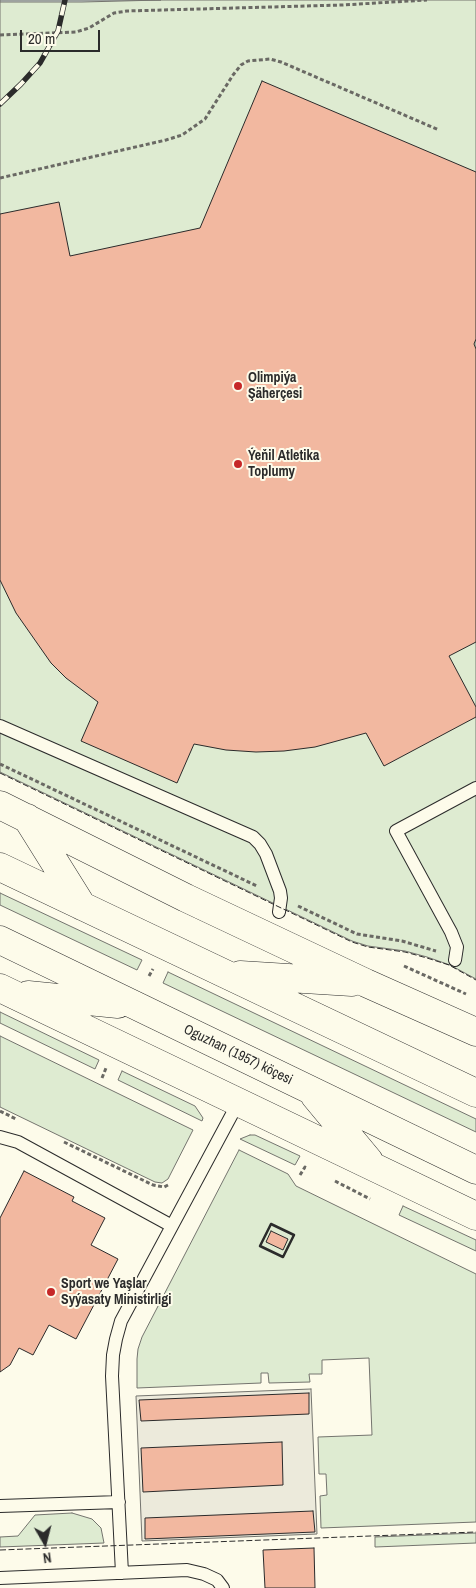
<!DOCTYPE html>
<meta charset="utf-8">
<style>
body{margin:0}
#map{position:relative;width:476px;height:1588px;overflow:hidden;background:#fdfbea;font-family:"Archivo Narrow",sans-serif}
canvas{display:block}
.north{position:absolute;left:20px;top:1518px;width:50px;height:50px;-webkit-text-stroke:4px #fdfbea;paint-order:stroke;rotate:172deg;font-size:14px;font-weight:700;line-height:20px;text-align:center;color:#2b2b2b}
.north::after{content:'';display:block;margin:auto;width:18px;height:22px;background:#2b2b2b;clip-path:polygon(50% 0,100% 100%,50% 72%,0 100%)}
.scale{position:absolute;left:20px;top:30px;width:80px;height:22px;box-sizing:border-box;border:2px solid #2b2b2b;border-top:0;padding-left:6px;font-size:15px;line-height:18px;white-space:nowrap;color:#2b2b2b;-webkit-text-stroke:4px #fdfbea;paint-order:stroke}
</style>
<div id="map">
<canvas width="476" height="1588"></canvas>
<div class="north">N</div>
<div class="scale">20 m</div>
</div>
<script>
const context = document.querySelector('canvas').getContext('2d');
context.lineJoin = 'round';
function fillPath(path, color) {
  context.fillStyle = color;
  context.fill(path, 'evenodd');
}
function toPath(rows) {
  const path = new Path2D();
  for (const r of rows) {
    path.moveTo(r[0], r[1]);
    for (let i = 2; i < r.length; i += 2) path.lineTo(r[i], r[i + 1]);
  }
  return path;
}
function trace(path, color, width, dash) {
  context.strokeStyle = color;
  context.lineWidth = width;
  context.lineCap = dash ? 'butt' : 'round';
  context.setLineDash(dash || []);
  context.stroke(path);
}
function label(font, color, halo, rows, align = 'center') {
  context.font = font + ' "Archivo Narrow",sans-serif';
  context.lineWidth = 4;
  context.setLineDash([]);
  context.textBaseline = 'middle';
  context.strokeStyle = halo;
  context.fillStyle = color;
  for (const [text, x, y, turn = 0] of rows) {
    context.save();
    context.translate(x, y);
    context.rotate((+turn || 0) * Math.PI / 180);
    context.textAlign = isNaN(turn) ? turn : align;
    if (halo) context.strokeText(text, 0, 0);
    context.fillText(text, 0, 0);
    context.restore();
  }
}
const green = toPath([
 [0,0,476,0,476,979,450,965,427,957,405,951,368,946,352,941,0,772,0,0],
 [0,893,142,960,137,970,0,905,0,893],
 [168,972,476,1119,476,1132,163,983,168,972],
 [0,1012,99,1060,95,1069,0,1023,0,1012],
 [0,1036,193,1130,168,1179,162,1183,155,1182,0,1107,0,1036],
 [122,1071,195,1106,203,1118,202,1121,118,1080,122,1071],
 [250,1135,255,1135,300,1156,295,1165,240,1139,250,1135],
 [239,1150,288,1174,296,1186,476,1274,476,1522,321,1528,320,1496,327,1495,326,1474,319,1474,318,1437,372,1435,369,1358,322,1360,322,1374,309,1374,310,1382,269,1383,268,1373,261,1373,261,1383,137,1388,137,1359,138,1349,142,1337,239,1150],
 [403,1206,476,1240,476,1251,399,1215,403,1206],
 [72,1513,92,1519,101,1528,104,1543,0,1547,0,1537,18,1536,35,1515,72,1513],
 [476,1533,476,1543,375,1547,375,1537,476,1533]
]);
fillPath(green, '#deebd1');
trace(green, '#74746e', 1);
const parking = toPath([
 [311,1389,317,1534,142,1541,136,1396,311,1389]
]);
fillPath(parking, '#eceadb');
trace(parking, '#74746e', 1);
const water = toPath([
 [0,0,161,0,82,2,0,2,0,0]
]);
fillPath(water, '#c7d0d0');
trace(water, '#74746e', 1);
const building = toPath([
 [262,81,476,172,476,339,474,344,476,349,476,642,449,656,476,707,476,717,384,766,366,733,315,747,284,751,256,752,226,750,194,744,177,783,81,741,98,702,66,678,51,663,16,613,0,580,0,214,59,202,70,256,200,228,262,81],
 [24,1171,74,1197,72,1201,105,1218,91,1245,118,1259,76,1339,49,1325,33,1355,19,1348,10,1365,0,1372,0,1218,24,1171],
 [271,1231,288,1239,283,1250,266,1242,271,1231],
 [309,1393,309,1414,141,1421,139,1400,309,1393],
 [282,1442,283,1485,143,1492,141,1448,282,1442],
 [313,1511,315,1532,145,1539,145,1518,313,1511],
 [314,1548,315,1588,265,1588,263,1550,314,1548]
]);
fillPath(building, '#f2b8a0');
trace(building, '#2b2b2b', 1);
const lane = toPath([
 [0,726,253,837,260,844,266,854,280,891,281,898,279,912],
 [455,960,457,947,451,932,396,831,476,788],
 [0,1137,18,1142,172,1226],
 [0,1506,119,1502],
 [122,1573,112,1376,113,1355,116,1339,121,1321,238,1103],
 [0,1578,187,1570,204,1574,217,1580,223,1588]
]);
const secondary = toPath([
 [0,805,186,898,366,983,476,1032],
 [27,818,82,906],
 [0,867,476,1093],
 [0,940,476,1170],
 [240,975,352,982],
 [0,988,476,1216],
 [28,995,118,1004],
 [315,1096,369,1161]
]);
trace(lane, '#2b2b2b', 14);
trace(secondary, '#2b2b2b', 29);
trace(toPath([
 [0,35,76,32,89,28,114,13,127,11,342,5,427,0],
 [0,178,166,140,182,135,205,119,233,75,241,65,248,61,270,59,281,62,439,130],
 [0,764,257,886],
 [298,906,357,934,402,941,436,951],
 [404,966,466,994],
 [149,976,153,969],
 [102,1078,106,1068],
 [0,1111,16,1119],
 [64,1142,153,1185,164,1187,170,1184],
 [300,1175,305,1167,307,1168],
 [335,1181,370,1199]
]), '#6a6964', 3, [4, 2.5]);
trace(lane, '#fdfbea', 12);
trace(secondary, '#fdfbea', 28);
const rail = toPath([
 [0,104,21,84,40,63,58,31,65,0]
]);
trace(rail, '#2b2b2b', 5.5);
trace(rail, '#fdfbea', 4, [11]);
trace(toPath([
 [0,773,352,942,368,947,405,952,427,958,449,965,476,980],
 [0,1550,476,1532]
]), '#2b2b2b', 1, [6, 2.5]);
trace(toPath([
 [271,1224,294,1235,283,1257,260,1246,271,1224]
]), '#2b2b2b', 2.5);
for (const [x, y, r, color] of [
 [238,386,5,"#c62828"],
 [238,464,5,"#c62828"],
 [51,1292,5,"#c62828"]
]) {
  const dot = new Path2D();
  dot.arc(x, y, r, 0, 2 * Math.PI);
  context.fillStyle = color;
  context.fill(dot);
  trace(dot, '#fdfbea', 2);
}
label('bold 14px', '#2b2b2b', '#fdfbea', [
 ["Olimpiýa",248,378],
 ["Şäherçesi",248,394],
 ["Ýeňil Atletika",248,456],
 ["Toplumy",248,472],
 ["Sport we Yaşlar",61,1284],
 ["Syýasaty Ministirligi",61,1300]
], 'left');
label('14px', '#2b2b2b', '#fdfbea', [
 ["Oguzhan (1957) köçesi",238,1055,26]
]);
</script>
